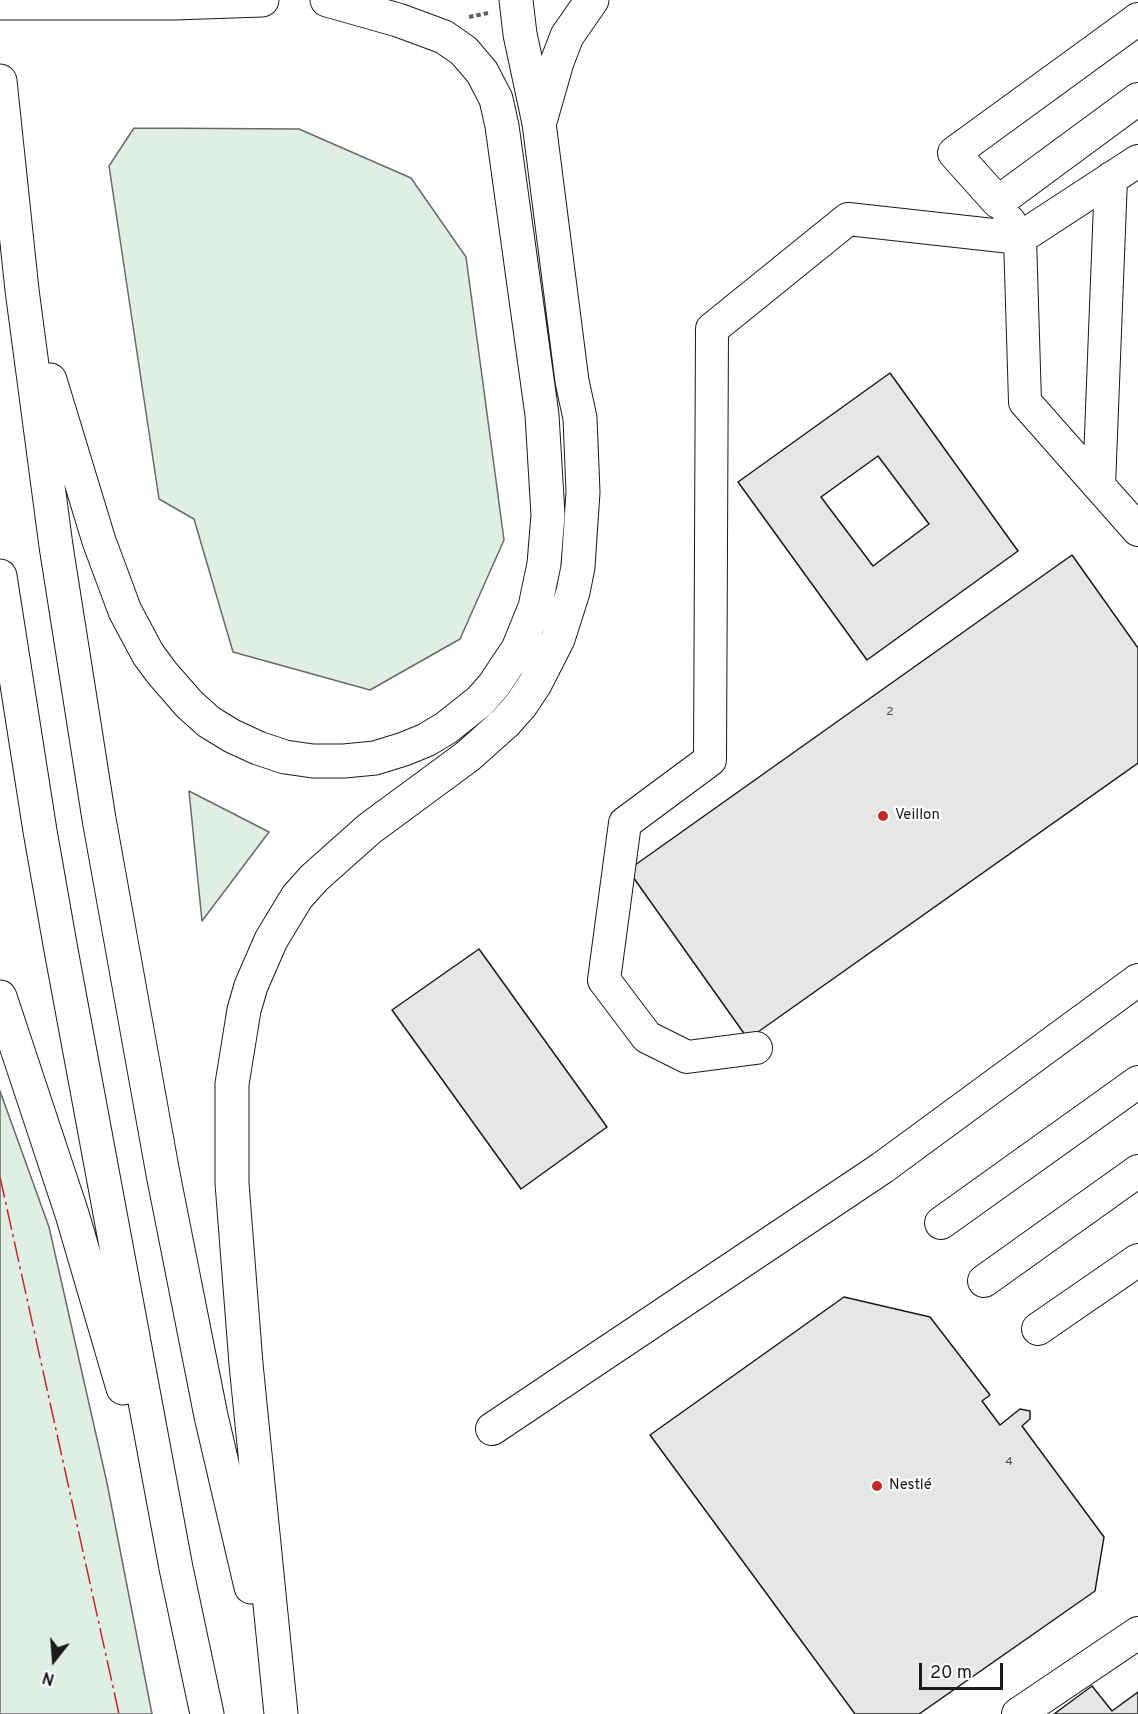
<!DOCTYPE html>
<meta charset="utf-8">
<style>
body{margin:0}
#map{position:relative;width:1138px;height:1714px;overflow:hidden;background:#fff;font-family:Overpass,sans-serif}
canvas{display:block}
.north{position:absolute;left:24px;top:1630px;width:60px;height:60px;-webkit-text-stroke:4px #fff;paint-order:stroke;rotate:197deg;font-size:16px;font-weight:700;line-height:24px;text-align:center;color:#1a1a1a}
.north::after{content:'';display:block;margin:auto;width:21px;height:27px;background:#1a1a1a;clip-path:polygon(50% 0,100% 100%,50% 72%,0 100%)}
.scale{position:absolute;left:919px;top:1663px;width:84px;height:27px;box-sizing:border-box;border:3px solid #1a1a1a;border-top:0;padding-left:8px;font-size:18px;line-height:21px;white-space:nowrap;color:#1a1a1a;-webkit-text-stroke:4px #fff;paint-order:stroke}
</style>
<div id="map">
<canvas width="1138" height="1714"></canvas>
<div class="north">N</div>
<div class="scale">20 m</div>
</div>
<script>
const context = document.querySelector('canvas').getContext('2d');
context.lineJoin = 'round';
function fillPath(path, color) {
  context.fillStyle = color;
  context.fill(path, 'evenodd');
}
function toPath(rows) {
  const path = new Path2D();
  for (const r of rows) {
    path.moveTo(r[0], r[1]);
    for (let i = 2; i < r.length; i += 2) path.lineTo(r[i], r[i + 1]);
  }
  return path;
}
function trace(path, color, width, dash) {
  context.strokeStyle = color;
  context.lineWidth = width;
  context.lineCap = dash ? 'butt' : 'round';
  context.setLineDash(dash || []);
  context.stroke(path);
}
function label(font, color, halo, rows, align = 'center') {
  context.font = font + ' Overpass,sans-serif';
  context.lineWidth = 4.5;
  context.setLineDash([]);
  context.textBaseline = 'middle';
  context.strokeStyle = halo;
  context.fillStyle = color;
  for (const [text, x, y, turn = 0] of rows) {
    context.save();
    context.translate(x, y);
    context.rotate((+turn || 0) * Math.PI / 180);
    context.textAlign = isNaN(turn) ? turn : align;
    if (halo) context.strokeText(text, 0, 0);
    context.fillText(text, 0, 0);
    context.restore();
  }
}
const green = toPath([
 [134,128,299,129,411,178,466,257,504,540,460,639,370,690,233,652,194,519,159,499,109,166,134,128],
 [189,791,269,832,202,921,189,791],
 [0,1091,49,1227,107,1483,152,1714,0,1714,0,1091]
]);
fillPath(green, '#e0efe3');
trace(green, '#6a6a6a', 1.5);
const building = toPath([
 [890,373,1018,551,867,660,738,482,890,373],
 [878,456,929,524,873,566,821,497,878,456],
 [1072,555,1138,648,1138,763,748,1039,628,870,1072,555],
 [479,949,607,1127,521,1189,392,1010,479,949],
 [844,1297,930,1317,990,1395,982,1401,1000,1425,1020,1409,1030,1411,1030,1419,1022,1426,1104,1537,1095,1591,919,1714,855,1714,650,1435,844,1297],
 [1092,1686,1112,1711,1138,1692,1138,1714,1054,1714,1092,1686]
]);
fillPath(building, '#e6e6e6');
trace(building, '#1a1a1a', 1.5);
const minor = toPath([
 [1138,19,954,153,998,202,1138,99],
 [1009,221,1020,238,1025,402,1138,530],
 [1099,486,1111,178],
 [756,1048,687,1057,647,1037,604,980,625,823,710,760,712,329,848,219,1020,238,1138,161],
 [941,1223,1138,1082],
 [984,1281,1138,1171],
 [1038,1329,1138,1260],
 [492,1429,882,1168,1138,980],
 [1018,1714,1138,1633]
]);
const major = toPath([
 [0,3,174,3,262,0]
]);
const highway = toPath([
 [0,81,22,290,56,546,99,819,163,1174,211,1416,251,1587],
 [541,118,557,62,567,36,592,0],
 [50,380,99,541,125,611,148,654,162,673,189,704,209,722,232,736,258,748,285,757,313,761,344,761,375,758,404,749,426,740,446,728,480,701,494,685,518,649,535,607,544,564,548,515,542,415,502,126,496,99,482,72,464,51,444,37,398,20,327,0],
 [0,576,40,831,61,950,176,1568,207,1714],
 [0,997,72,1214,123,1388],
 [281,1714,246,1364,232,1183,232,1084,244,1010,251,986,271,940,297,897,314,878,369,829,468,756,505,723,521,705,535,684,558,639,573,592,578,567,583,492,580,418,572,381,539,123,520,34,516,0]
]);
trace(minor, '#1a1a1a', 34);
trace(major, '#1a1a1a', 35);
trace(highway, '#1a1a1a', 35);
trace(toPath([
 [469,17,488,13]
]), '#5f5f5f', 4, [4.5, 3]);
trace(minor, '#fff', 32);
trace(major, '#fff', 33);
trace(highway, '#fff', 33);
trace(toPath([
 [0,1177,119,1714]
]), '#c62828', 1.5, [21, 4.5, 3, 4.5]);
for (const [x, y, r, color] of [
 [883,816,6,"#c62828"],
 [877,1486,6,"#c62828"]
]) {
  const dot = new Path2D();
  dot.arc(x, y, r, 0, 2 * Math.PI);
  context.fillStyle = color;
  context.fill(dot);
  trace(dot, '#fff', 2);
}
label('12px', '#4d4d4d', null, [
 ["2",890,713],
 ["4",1009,1463]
]);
label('15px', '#1a1a1a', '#fff', [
 ["Veillon",895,816],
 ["Nestlé",889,1486]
], 'left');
</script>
